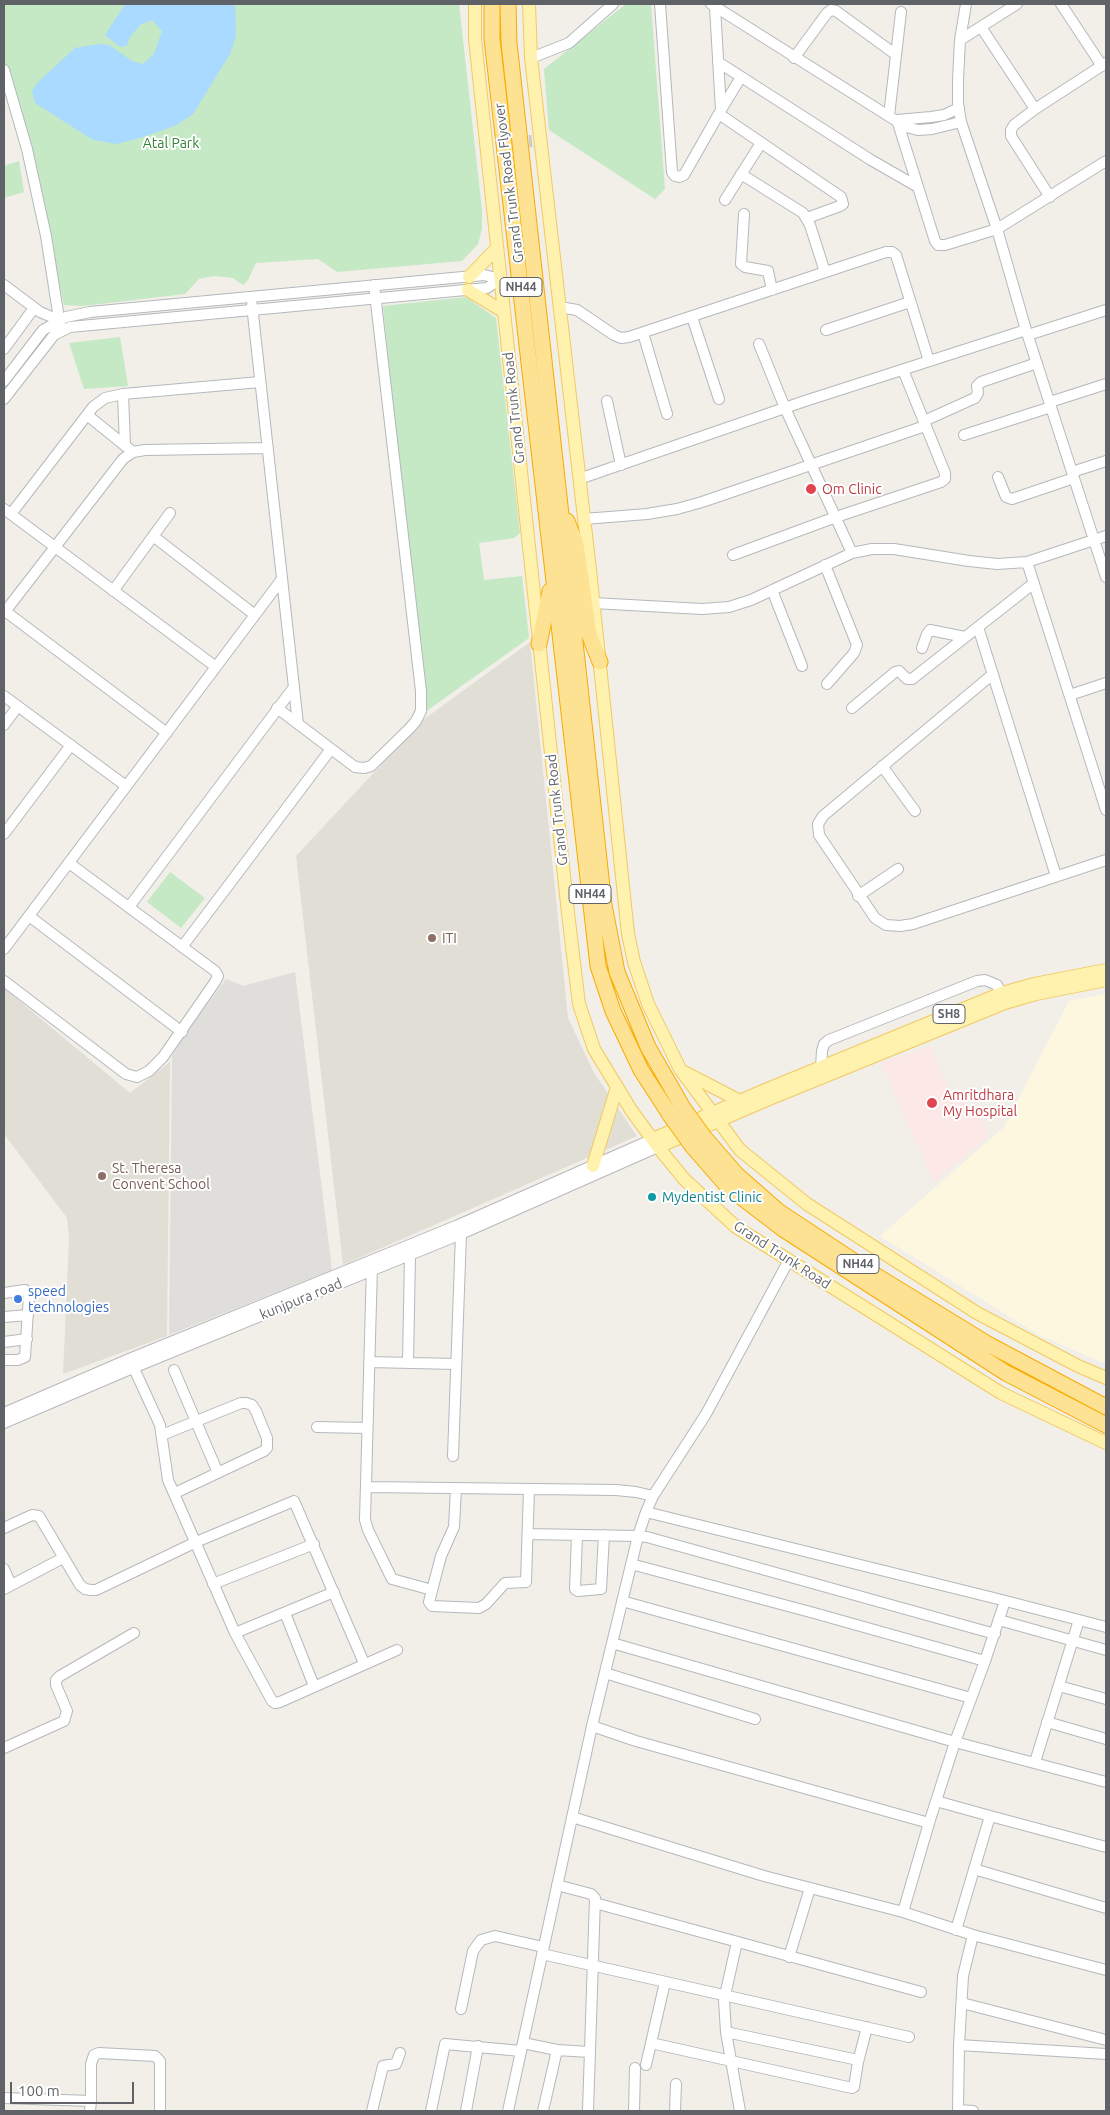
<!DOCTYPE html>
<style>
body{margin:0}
#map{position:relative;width:1110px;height:2115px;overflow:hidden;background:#f1efe8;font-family:Ubuntu,sans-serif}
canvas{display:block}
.frame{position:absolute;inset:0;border:5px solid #5f6368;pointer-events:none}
.scale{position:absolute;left:10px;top:2082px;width:124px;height:22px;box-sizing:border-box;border:2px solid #5f6368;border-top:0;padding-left:6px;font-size:15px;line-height:18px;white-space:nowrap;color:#5f6368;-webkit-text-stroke:4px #fff;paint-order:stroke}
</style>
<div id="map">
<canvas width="1110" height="2115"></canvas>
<div class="frame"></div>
<div class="scale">100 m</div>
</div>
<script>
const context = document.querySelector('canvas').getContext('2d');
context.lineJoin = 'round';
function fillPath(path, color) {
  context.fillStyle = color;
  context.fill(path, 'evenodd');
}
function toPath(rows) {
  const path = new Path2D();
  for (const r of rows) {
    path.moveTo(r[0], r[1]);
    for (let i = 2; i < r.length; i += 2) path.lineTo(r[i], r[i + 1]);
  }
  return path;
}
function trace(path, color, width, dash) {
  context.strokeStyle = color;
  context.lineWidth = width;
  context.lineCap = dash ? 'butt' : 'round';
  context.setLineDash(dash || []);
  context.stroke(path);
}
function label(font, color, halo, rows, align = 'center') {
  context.font = font + ' Ubuntu,sans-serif';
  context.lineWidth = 4;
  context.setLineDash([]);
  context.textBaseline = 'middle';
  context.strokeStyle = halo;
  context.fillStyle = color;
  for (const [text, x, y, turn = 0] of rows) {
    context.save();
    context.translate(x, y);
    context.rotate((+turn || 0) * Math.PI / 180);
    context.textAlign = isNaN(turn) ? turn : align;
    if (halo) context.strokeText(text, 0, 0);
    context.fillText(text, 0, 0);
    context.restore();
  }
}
fillPath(toPath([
 [1106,994,1106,1364,1039,1335,880,1236,1004,1127,1069,1001]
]), '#fef7e0');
fillPath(toPath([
 [295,972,332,1270,169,1335,172,1056,183,1037,226,979,243,986]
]), '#e0deda');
fillPath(toPath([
 [530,642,568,1018,594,1073,637,1136,343,1265,296,856,423,720],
 [4,988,130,1093,170,1062,167,1336,63,1374,69,1239,67,1218,4,1134]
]), '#e1ded6');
fillPath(toPath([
 [931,1046,948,1089,981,1117,990,1135,934,1182,881,1063]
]), '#fce8e6');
fillPath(toPath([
 [4,4,459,4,482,210,482,229,478,244,462,261,337,272,318,259,256,263,248,280,243,285,233,278,214,276,199,279,185,294,83,306,64,305,11,74,4,62],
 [626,4,651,4,665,189,655,199,549,130,544,69],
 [19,161,24,192,4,198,4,166],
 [466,297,496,318,520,533,514,538,479,543,484,580,522,576,529,638,425,712,383,306],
 [120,337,128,386,84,389,69,343],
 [170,872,205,898,181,928,147,902]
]), '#c5e8c5');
fillPath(toPath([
 [125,4,235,4,236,36,230,54,193,114,177,125,143,137,117,144,93,140,35,103,32,91,37,83,75,48,99,44,109,45,132,61,143,64,154,54,162,31,152,20,140,25,130,37,127,46,120,47,105,35]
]), '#aadaff');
trace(toPath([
 [511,143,532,141]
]), '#ccccc8', 12, [12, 6]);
const minor = toPath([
 [660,4,672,172,675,176,679,177,684,175,721,110,715,7],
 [711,4,906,127,918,130,932,129,961,122],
 [966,4,960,40,958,80,958,103,961,122,997,229,1026,330,1106,577],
 [1061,4,1102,66],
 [981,27,1035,109],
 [960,40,1017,4],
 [531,58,569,43,613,4],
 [794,58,827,13,831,10,836,11,895,54],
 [718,62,871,160,918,187],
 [4,70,27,149,46,236,60,325],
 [721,110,741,77],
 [719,114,841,197,843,204,840,206,807,218],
 [889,116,901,12],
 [897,120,935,241,938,245,945,245,997,229,1106,161],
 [897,120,931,117,944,115,959,108],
 [741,174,803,213,810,225,825,272],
 [1050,197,1011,136,1011,130,1014,125,1035,109,1106,63],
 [725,200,761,143],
 [744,214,741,264,745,267,768,271,772,290],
 [4,285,40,312,59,320],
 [252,305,298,724],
 [560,307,577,310,614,335,621,338,629,337,886,252,892,252,896,255,929,361],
 [692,317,719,399],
 [826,330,910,302],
 [643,333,667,414],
 [1028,335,1106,310],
 [759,344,785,408,852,553],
 [4,349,34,308],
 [4,381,43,330,66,317,90,312,484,275,500,279],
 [123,394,125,446],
 [4,399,54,335,70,327,487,288,500,279],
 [607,401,621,465],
 [1050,402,1106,384],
 [87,415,133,452],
 [924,421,975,398,978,393,977,386,981,382,1037,363],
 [964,435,1051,407],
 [1072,472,1106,461],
 [998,477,1006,497,1012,499,1074,478],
 [579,479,805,401,1026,330],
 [4,509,216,667],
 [11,514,93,407,105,398,123,394,260,382],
 [584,519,647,514,677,509,702,502,925,426],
 [153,536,255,615],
 [733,555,836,517,941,482,945,479,945,473,903,370],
 [1027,562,1106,810],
 [825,565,857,645,854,653,827,684],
 [772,590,802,666],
 [113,591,170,513],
 [593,603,702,609,729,607,751,600,852,553,872,549,894,549,969,561,997,564,1027,562,1106,536],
 [5,611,167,733],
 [4,613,123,459,133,452,145,450,268,448],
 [978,627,1056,876],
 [922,648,927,634,930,630,965,637],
 [993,674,823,816,818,824,819,835,875,918,886,925,900,926,913,924,1106,860],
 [1070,695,1106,683],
 [4,696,126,786],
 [277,708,355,767,364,768,371,766,409,729,416,721,421,711,421,691,374,285],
 [852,708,895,672,899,671,907,679,912,679,1034,583],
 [4,725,18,706],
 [882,766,915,811],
 [4,834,71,745],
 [858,896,898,869],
 [129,907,294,687],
 [29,916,182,1032],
 [182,947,331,749],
 [4,949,282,579],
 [4,981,126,1074,137,1077,149,1071,163,1057,215,982,218,976,215,971,69,863],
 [821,1067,822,1051,824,1044,829,1040,977,981,985,980,997,985,1004,1000],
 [372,1266,365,1520,368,1530,392,1579,432,1590],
 [4,1293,25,1290,29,1295,25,1357,18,1360,4,1360],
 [4,1317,28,1315],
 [4,1342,27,1339],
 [131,1362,160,1425,168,1480,235,1633,272,1701,275,1703,280,1702,397,1650],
 [369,1362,456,1364],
 [408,1363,410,1255],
 [174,1370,218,1473],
 [4,1413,129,1359,456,1226,653,1139],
 [4,1423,133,1368,461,1234,658,1147],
 [317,1427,367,1428],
 [162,1435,241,1403,246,1403,252,1405,256,1411,267,1438,267,1448,264,1451,175,1493],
 [453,1456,461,1234],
 [366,1487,616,1490,636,1492,653,1496],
 [456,1488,454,1527,441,1556,429,1602,432,1606,479,1608,486,1604,505,1583,526,1582,529,1489],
 [646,1512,998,1599,1106,1627],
 [4,1528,32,1515,39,1516,80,1585,85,1589,91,1590,96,1590,196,1542,294,1501,364,1663],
 [528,1534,638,1536,647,1537,995,1634],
 [577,1535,575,1589,578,1591,601,1589,604,1535],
 [631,1564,814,1613,985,1661,955,1742,929,1823],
 [4,1569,11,1585],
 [213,1584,314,1544],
 [4,1589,63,1558],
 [622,1601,971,1698],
 [285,1613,314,1686],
 [999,1620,1106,1650],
 [235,1633,334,1592],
 [612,1643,955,1742,1106,1782],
 [985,1661,1005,1601],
 [605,1673,755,1719],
 [1059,1686,1106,1699],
 [1047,1722,1106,1739],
 [592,1726,636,1741,929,1823,903,1912,973,1935,1106,1970],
 [4,1748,64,1721,67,1711,56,1685,56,1680,60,1676,134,1633],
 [1035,1762,1079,1620],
 [936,1801,990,1816,956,1930],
 [990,1816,1106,1847],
 [572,1817,764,1876,903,1912],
 [974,1869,1106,1908],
 [557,1885,591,1894,595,1898,588,2111],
 [595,1903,921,1992],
 [737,1942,724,2000,726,2032,740,2111],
 [542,1954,909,2037],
 [789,1957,810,1888],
 [962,2003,1106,2040],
 [461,2009,473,1951,481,1940,495,1936,543,1947],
 [726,2032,858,2060],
 [523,2043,557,2050,589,2052],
 [651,2043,852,2088,854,2087,858,2062,867,2027],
 [959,2045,1106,2054],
 [646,2065,665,1982],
 [4,2098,91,2101,91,2064,94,2055,99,2053,155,2056,160,2061,160,2111],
 [90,2111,91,2101],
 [372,2111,383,2066,396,2064,400,2053],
 [431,2111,445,2044,521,2051],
 [466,2111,478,2046],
 [508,2111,592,1726,638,1536,646,1512,653,1496,706,1414,789,1260],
 [543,2111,557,2050],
 [634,2111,635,2068],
 [675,2111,676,2084],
 [973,2111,958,2110,959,2045,963,1976,973,1935]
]);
const major = toPath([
 [475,4,475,39,568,913,579,1004,594,1049,631,1110,658,1147,684,1179,736,1227,1001,1393,1106,1443],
 [529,4,531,58,590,570,628,934,634,962,648,1004,680,1069,740,1150,807,1204,977,1313,1078,1366,1106,1378],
 [469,277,497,248],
 [468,290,504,312],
 [682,1071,740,1101],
 [653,1139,765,1090,1002,993,1034,984,1106,970],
 [658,1147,769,1099,1005,1003,1036,994,1106,980],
 [593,1166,617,1087]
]);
const highway = toPath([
 [492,4,492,39,598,966,613,1011,641,1070,670,1115],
 [508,4,509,43,604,905,617,972,648,1047,683,1108],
 [567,521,576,544,589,634,600,662],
 [539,644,550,591],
 [704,1137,737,1175,778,1211,875,1275,986,1343,1106,1407],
 [693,1147,728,1187,783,1229,1006,1373,1106,1425]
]);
trace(minor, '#b5b8bc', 12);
trace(major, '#f2c960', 14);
trace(highway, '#f9ab00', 17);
trace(minor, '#fff', 10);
trace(major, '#fff2af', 12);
trace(highway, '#fde293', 15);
const highwayBridge = toPath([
 [683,1108,704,1137],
 [670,1115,693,1147]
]);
trace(highwayBridge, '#f9ab00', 17, []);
trace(highwayBridge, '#fde293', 15);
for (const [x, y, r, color] of [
 [811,489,6,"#e0444e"],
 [432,938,5,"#8d6e63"],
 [932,1103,6,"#e0444e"],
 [102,1176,5,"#8d6e63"],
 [652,1197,5,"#0f9aa8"],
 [18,1299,5,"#3f7fe0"]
]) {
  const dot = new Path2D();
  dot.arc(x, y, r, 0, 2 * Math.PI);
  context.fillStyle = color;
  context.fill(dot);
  trace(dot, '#fff', 2);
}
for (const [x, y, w] of [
 [521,287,42],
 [590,894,42],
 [949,1014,32],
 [858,1264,42]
]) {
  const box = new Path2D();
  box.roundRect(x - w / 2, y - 9.5, w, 19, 4);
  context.fillStyle = '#fff';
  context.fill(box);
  trace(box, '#5f6368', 1);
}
label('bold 12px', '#5f6368', null, [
 ["NH44",521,287],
 ["NH44",590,894],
 ["SH8",949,1014],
 ["NH44",858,1264]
]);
label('14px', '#348238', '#fff', [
 ["Atal Park",171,143]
]);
label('14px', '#5f6368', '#fff', [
 ["Grand Trunk Road Flyover",509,183,-97],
 ["Grand Trunk Road",514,408,-96],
 ["Grand Trunk Road",557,810,-96],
 ["Grand Trunk Road",782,1255,33],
 ["kunjpura road",301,1299,-22]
]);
label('14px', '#be3a42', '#fff', [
 ["Om Clinic",822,489],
 ["Amritdhara",943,1095],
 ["My Hospital",943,1111]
], 'left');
label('14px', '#785e54', '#fff', [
 ["ITI",442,938],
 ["St. Theresa",112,1168],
 ["Convent School",112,1184]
], 'left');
label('14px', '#0d838f', '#fff', [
 ["Mydentist Clinic",662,1197]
], 'left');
label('14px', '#366cbe', '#fff', [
 ["speed",28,1291],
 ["technologies",28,1307]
], 'left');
</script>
